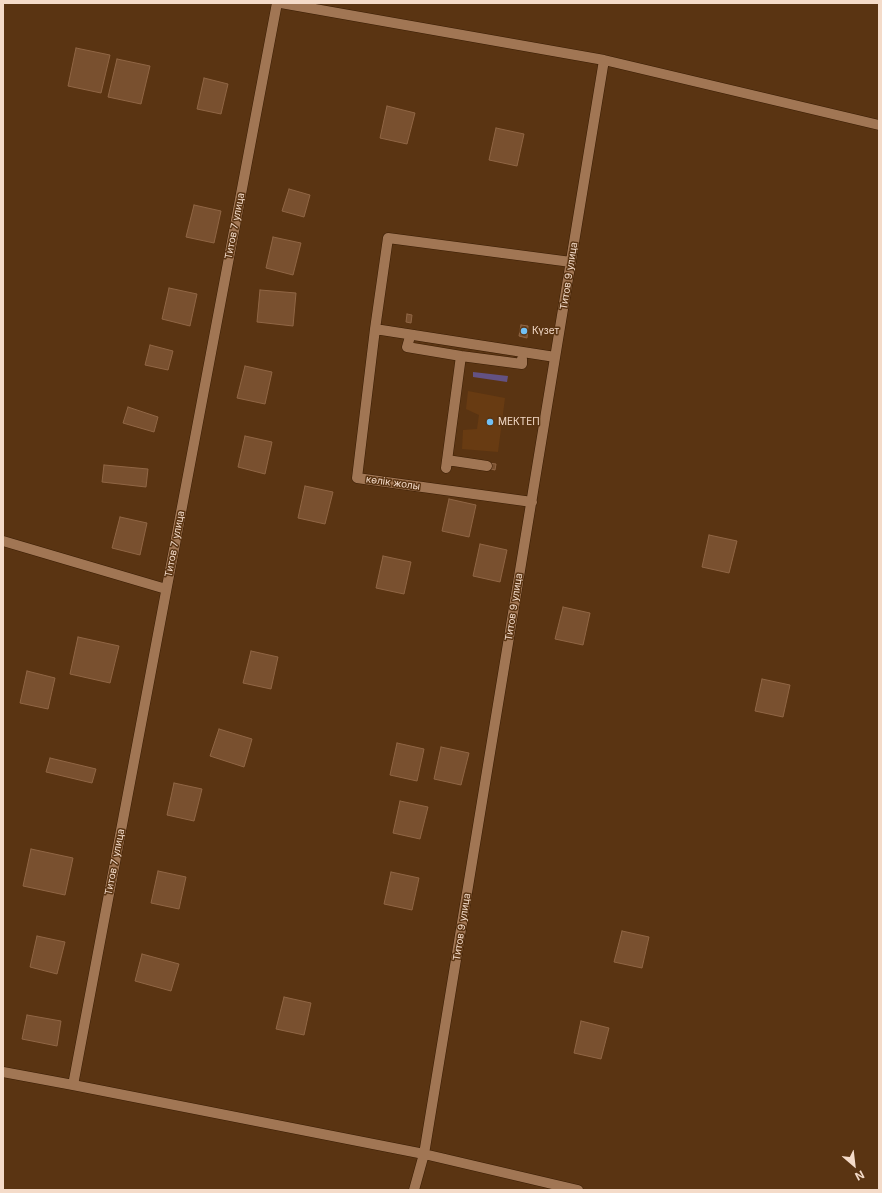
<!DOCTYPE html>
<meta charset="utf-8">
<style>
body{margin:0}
#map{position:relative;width:882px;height:1193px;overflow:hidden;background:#5a3412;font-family:Inter,sans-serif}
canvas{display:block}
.frame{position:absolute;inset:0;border:4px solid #f4dbc9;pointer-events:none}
.north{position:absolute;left:834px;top:1145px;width:40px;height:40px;-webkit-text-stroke:3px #5a3412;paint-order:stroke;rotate:152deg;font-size:11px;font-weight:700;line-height:16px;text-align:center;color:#f4dbc9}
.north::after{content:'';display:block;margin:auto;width:14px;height:18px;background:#f4dbc9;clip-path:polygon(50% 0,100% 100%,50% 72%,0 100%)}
</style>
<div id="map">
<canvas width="882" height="1193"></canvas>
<div class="frame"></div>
<div class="north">N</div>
</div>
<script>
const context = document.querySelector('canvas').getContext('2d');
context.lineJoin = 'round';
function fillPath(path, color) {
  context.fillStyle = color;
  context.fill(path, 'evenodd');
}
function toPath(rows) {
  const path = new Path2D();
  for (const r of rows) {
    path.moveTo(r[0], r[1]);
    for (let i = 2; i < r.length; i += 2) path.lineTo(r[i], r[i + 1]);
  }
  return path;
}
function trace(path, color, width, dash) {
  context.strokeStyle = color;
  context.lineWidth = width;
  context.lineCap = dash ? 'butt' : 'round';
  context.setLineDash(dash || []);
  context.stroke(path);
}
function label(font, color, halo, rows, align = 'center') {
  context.font = font + ' Inter,sans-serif';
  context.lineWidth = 3;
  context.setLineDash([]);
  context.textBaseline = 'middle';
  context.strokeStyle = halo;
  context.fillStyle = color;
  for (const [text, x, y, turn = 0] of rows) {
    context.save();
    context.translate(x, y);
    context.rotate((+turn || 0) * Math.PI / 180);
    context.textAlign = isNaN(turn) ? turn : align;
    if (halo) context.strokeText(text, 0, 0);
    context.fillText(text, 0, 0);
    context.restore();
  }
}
fillPath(toPath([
 [468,391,505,398,498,452,462,449,463,430,477,429,479,415,466,409]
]), '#683b12');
fillPath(toPath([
 [473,372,508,376,507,382,473,377]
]), '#635283');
const building = toPath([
 [76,48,110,55,101,93,68,86,76,48],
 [117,59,150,66,141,104,108,97,117,59],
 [204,78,228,84,221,114,197,109,204,78],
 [387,106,415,113,407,144,380,138,387,106],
 [496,128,524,134,517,166,489,160,496,128],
 [289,189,310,195,304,217,282,211,289,189],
 [194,205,221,211,214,243,186,237,194,205],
 [273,237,301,243,293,275,266,268,273,237],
 [169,288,197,294,190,326,162,319,169,288],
 [260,290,296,293,293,326,257,322,260,290],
 [407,314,412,315,411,323,406,322,407,314],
 [521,325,528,326,527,338,519,336,521,325],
 [150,345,173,351,168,370,145,365,150,345],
 [245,366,272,372,265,404,237,398,245,366],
 [128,407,158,417,154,432,123,423,128,407],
 [245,436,272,442,265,474,238,467,245,436],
 [488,463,496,464,495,470,487,468,488,463],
 [104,465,148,469,146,487,102,482,104,465],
 [305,486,333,492,325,524,298,518,305,486],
 [449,499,476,505,469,537,442,531,449,499],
 [120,517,147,523,140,555,112,548,120,517],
 [709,535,737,541,729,573,702,567,709,535],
 [480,544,507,550,500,582,473,576,480,544],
 [383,556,411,562,404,594,376,588,383,556],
 [563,607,590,613,583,645,555,639,563,607],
 [78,637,119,646,110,683,70,674,78,637],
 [251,651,278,657,271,689,243,683,251,651],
 [27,671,55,678,48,709,20,703,27,671],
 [762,679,790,685,783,717,755,711,762,679],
 [219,729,252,739,244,767,210,756,219,729],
 [397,743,424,749,417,781,390,775,397,743],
 [441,747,469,753,461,785,434,779,441,747],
 [50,758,96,769,92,783,46,772,50,758],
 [174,783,202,789,194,821,167,815,174,783],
 [400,801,428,807,420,839,393,833,400,801],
 [31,849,73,858,65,895,23,886,31,849],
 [158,871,186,877,179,909,151,903,158,871],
 [391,872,419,878,412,910,384,904,391,872],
 [622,931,649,937,642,968,614,962,622,931],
 [37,936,65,942,57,974,30,967,37,936],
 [142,954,179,964,171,991,135,981,142,954],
 [284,997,311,1003,304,1035,276,1029,284,997],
 [27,1015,61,1021,57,1046,22,1039,27,1015],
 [581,1021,609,1028,601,1059,574,1053,581,1021]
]);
fillPath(building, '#79502f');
trace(building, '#906645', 1);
const minor = toPath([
 [281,3,604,60,879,125],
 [375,329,388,238,571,262],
 [409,340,407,347,461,356,522,364,522,359],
 [447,460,487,466],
 [446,468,461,356],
 [532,502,357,478,375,329,555,357],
 [3,541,166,589],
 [3,1072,73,1085,424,1154,578,1190],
 [73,1085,277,3],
 [414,1190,424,1154,604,60]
]);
trace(minor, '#3a1d04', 11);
trace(minor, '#a17654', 10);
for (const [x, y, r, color] of [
 [524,331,4,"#72c1f5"],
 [490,422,4,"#72c1f5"]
]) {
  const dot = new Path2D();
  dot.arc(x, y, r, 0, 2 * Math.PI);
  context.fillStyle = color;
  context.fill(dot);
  trace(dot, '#5a3412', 1.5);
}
label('10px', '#f4dbc9', '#5a3412', [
 ["Титов 7 улица",235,226,-79],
 ["Титов 9 улица",569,276,-81],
 ["көлік жолы",393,483,8],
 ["Титов 7 улица",175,544,-79],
 ["Титов 9 улица",514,607,-81],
 ["Титов 7 улица",115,862,-79],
 ["Титов 9 улица",462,927,-81]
]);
label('10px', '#f4dbc9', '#5a3412', [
 ["Күзет",532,331],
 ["МЕКТЕП",498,422]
], 'left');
</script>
